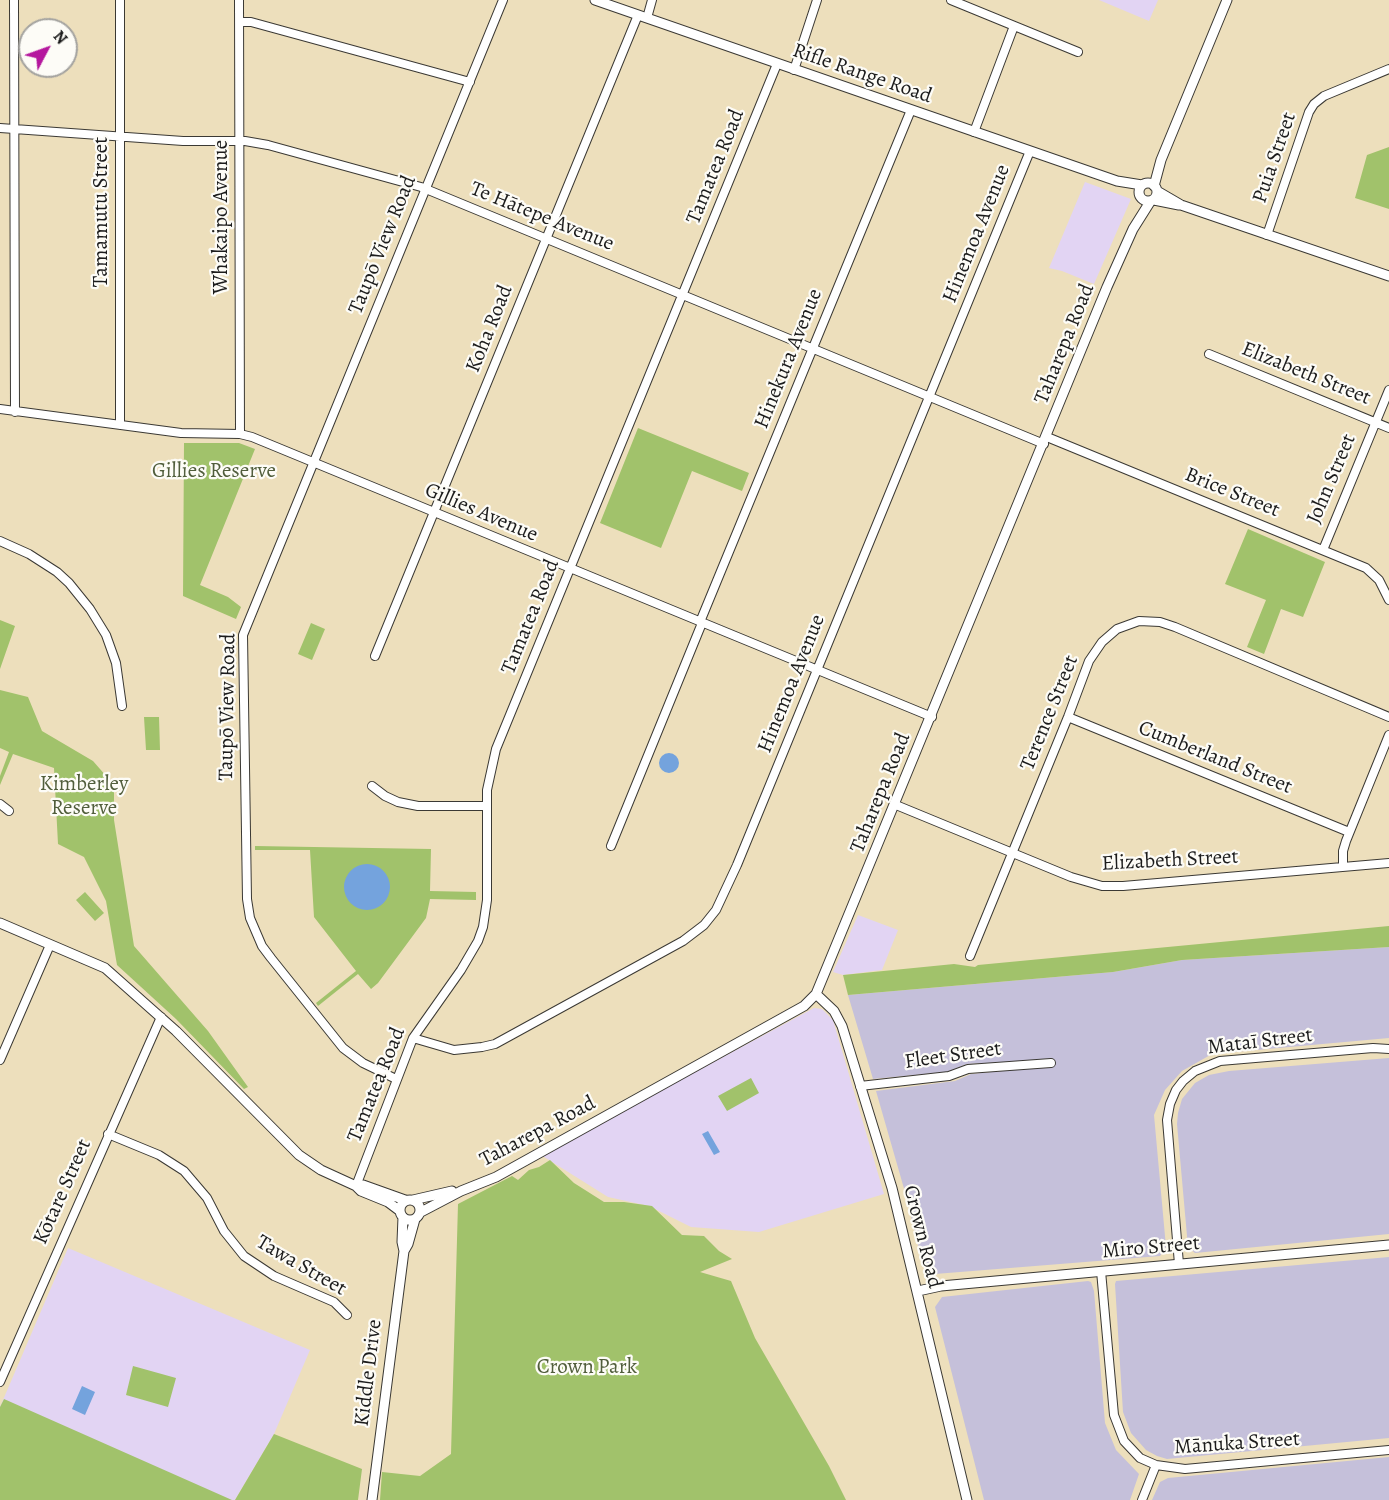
<!DOCTYPE html>
<meta charset="utf-8">
<style>
body{margin:0}
#map{position:relative;width:1389px;height:1500px;overflow:hidden;background:#eddfbc;font-family:Alegreya,serif}
canvas{display:block}
.north{position:absolute;left:18px;top:18px;width:60px;height:60px;box-sizing:border-box;background:#fdfcf7;border:2px solid #a3a29f;border-radius:50%;rotate:49deg;font-size:16px;font-weight:700;line-height:24px;text-align:center;color:#1c1c1c}
.north::after{content:'';display:block;margin:auto;width:21px;height:27px;background:#b5179e;clip-path:polygon(50% 0,100% 100%,50% 72%,0 100%)}
</style>
<div id="map">
<canvas width="1389" height="1500"></canvas>
<div class="north">N</div>
</div>
<script>
const context = document.querySelector('canvas').getContext('2d');
context.lineJoin = 'round';
function fillPath(path, color) {
  context.fillStyle = color;
  context.fill(path, 'evenodd');
}
function toPath(rows) {
  const path = new Path2D();
  for (const r of rows) {
    if (r.length === 3) {
      path.moveTo(r[0] + r[2], r[1]);
      path.arc(r[0], r[1], r[2], 0, 2 * Math.PI);
      continue;
    }
    path.moveTo(r[0], r[1]);
    for (let i = 2; i < r.length; i += 2) path.lineTo(r[i], r[i + 1]);
  }
  return path;
}
function trace(path, color, width, dash) {
  context.strokeStyle = color;
  context.lineWidth = width;
  context.lineCap = dash ? 'butt' : 'round';
  context.setLineDash(dash || []);
  context.stroke(path);
}
function label(font, color, halo, rows, align = 'center') {
  context.font = font + ' Alegreya,serif';
  context.lineWidth = 4.5;
  context.setLineDash([]);
  context.textBaseline = 'middle';
  context.strokeStyle = halo;
  context.fillStyle = color;
  for (const [text, x, y, turn = 0] of rows) {
    context.save();
    context.translate(x, y);
    context.rotate((+turn || 0) * Math.PI / 180);
    context.textAlign = isNaN(turn) ? turn : align;
    if (halo) context.strokeText(text, 0, 0);
    context.fillText(text, 0, 0);
    context.restore();
  }
}
fillPath(toPath([
 [1099,0,1158,0,1149,21],
 [1085,182,1131,199,1094,284,1062,271,1049,268],
 [858,915,898,930,882,970,843,975,833,972],
 [814,1008,822,1009,833,1020,884,1194,759,1232,691,1227,649,1206,608,1197,541,1155],
 [68,1248,310,1350,274,1434,235,1500,0,1500,0,1407]
]), '#e2d4f3');
fillPath(toPath([
 [1389,947,1389,1038,1212,1054,1182,1071,1165,1090,1154,1115,1166,1247,1160,1256,935,1274,923,1265,905,1192,876,1091,955,1081,971,1074,1053,1066,1053,1060,967,1064,947,1072,873,1079,848,995,1113,972,1182,960],
 [1389,1058,1389,1234,1195,1253,1188,1247,1177,1124,1178,1113,1182,1099,1195,1083,1209,1075,1229,1071],
 [1389,1257,1389,1438,1167,1459,1157,1456,1146,1450,1131,1433,1123,1412,1115,1284,1116,1281],
 [1088,1281,1091,1282,1094,1291,1105,1423,1116,1450,1139,1474,1130,1500,984,1500,935,1307,942,1297],
 [1389,1457,1389,1500,1152,1500,1160,1482,1168,1478]
]), '#c5c0da');
fillPath(toPath([
 [1389,147,1389,209,1355,198,1367,155],
 [638,428,749,473,742,491,692,471,661,548,600,523],
 [184,443,239,443,255,449,200,585,228,597,241,607,236,619,183,596],
 [1248,529,1325,562,1303,617,1281,609,1264,654,1247,647,1266,600,1225,584],
 [0,620,15,626,0,669],
 [311,623,325,629,312,660,298,654],
 [0,690,28,697,42,731,93,761,114,785,114,820,134,946,208,1031,248,1087,244,1089,176,1019,117,965,106,901,84,857,58,844,54,768,13,754,0,785,0,776,9,752,0,748],
 [144,717,159,717,160,750,146,750],
 [255,846,431,849,430,891,476,892,476,900,430,899,426,918,378,983,371,989,358,974,318,1006,316,1003,356,971,314,917,310,850,255,850],
 [85,892,104,913,95,921,76,900],
 [1389,926,1389,947,1182,960,1113,972,848,995,843,975,954,964,975,967,978,965],
 [751,1078,759,1093,727,1111,718,1096],
 [550,1160,574,1183,604,1202,624,1202,652,1206,682,1235,704,1236,719,1251,732,1259,700,1272,731,1281,755,1338,829,1466,846,1500,380,1500,382,1472,420,1476,451,1454,458,1204,512,1176,518,1180,529,1170,539,1167],
 [133,1366,176,1378,168,1407,126,1395],
 [4,1399,232,1500,0,1500,0,1407],
 [274,1434,362,1469,358,1500,235,1500]
]), '#a1c26b');
fillPath(toPath([
 [669,763,10],
 [367,887,23],
 [708,1131,720,1152,714,1155,702,1134],
 [82,1386,95,1392,85,1415,72,1409]
]), '#74a3dd');
const minor = toPath([
 [14,0,15,412],
 [239,0,240,434],
 [951,0,1078,52],
 [647,18,652,0],
 [239,22,251,22,470,82],
 [794,70,817,0],
 [0,128,183,141,245,141,268,145,421,187,1044,444],
 [974,132,1014,26],
 [1267,235,1309,112,1314,104,1324,96,1389,69],
 [1209,354,1389,428],
 [0,409,181,433,240,434,252,437,932,717],
 [120,425,120,0],
 [1047,437,1366,568,1379,580,1389,600],
 [0,541,29,554,57,572,69,583,90,609,106,635,116,663,122,706],
 [1323,550,1389,390],
 [700,622,911,110],
 [375,656,638,15],
 [1068,717,1349,832],
 [372,786,385,796,398,802,418,806,487,806],
 [0,804,9,811],
 [896,805,1071,877,1102,886,1123,886,1389,863],
 [611,846,702,623],
 [1343,866,1343,851,1346,841,1389,735],
 [970,956,1068,717,1089,661,1102,642,1117,629,1139,621,1160,622,1175,627,1389,717],
 [413,1038,454,1050,482,1047,495,1044,683,941,704,925,716,910,737,865,1030,151],
 [0,1060,50,945],
 [396,1079,363,1063,343,1048,271,958,262,946,250,918,247,899,243,635,503,0],
 [860,1086,949,1076,968,1069,1051,1063],
 [108,1134,159,1155,184,1171,207,1198,224,1231,244,1256,274,1276,334,1302,347,1315],
 [356,1186,413,1038,461,970,478,941,483,927,487,900,487,790,496,749,777,64],
 [1179,1264,1167,1120,1170,1104,1176,1090,1183,1081,1195,1071,1220,1061,1373,1048,1389,1049],
 [1101,1271,1114,1415,1124,1441,1140,1458,1156,1465,1185,1469,1389,1450],
 [0,1382,161,1017],
 [1142,1500,1156,1465]
]);
const tertiary = toPath([
 [595,0,1117,181,1142,185],
 [1148,192,9],
 [1154,186,1161,160,1227,0],
 [1157,191,1181,205,1389,276],
 [1154,200,1179,205],
 [0,923,105,968,176,1031,299,1155,321,1170,356,1186,361,1191,388,1202,400,1211],
 [816,994,834,1011,842,1026,892,1188,967,1500],
 [356,1186,363,1185,405,1200],
 [410,1210,10],
 [413,1200,452,1191],
 [421,1212,461,1191,496,1177,804,1006,816,994,1107,287,1133,229,1150,202],
 [403,1217,402,1242,404,1251],
 [918,1291,941,1286,1389,1245],
 [372,1500,404,1251,408,1244,415,1219]
]);
trace(minor, '#3b3934', 10);
trace(tertiary, '#3b3934', 11);
trace(minor, '#fff', 8);
trace(tertiary, '#fff', 9);
label('21px', '#1c1c1c', '#fdfcf7', [
 ["Rifle Range Road",862,74,19],
 ["Puia Street",1275,158,-71],
 ["Tamatea Road",716,167,-68],
 ["Tamamutu Street",102,212,-90],
 ["Whakaipo Avenue",222,217,-90],
 ["Te Hātepe Avenue",542,217,22],
 ["Hinemoa Avenue",977,234,-68],
 ["Taupō View Road",383,245,-68],
 ["Koha Road",490,329,-68],
 ["Taharepa Road",1065,344,-68],
 ["Hinekura Avenue",789,359,-68],
 ["Elizabeth Street",1306,374,22],
 ["John Street",1332,479,-67],
 ["Brice Street",1232,493,22],
 ["Gillies Avenue",481,513,23],
 ["Tamatea Road",531,617,-68],
 ["Hinemoa Avenue",792,684,-68],
 ["Taupō View Road",228,707,-89],
 ["Terence Street",1050,713,-68],
 ["Cumberland Street",1215,758,22],
 ["Taharepa Road",881,793,-68],
 ["Elizabeth Street",1170,861,-3],
 ["Mataī Street",1260,1042,-7],
 ["Fleet Street",953,1056,-8],
 ["Tamatea Road",377,1085,-68],
 ["Taharepa Road",538,1132,-28],
 ["Kōtare Street",63,1192,-66],
 ["Crown Road",922,1237,76],
 ["Miro Street",1151,1248,-5],
 ["Tawa Street",301,1266,30],
 ["Kiddle Drive",369,1373,-83],
 ["Mānuka Street",1237,1444,-4]
]);
label('21px', '#515e3c', '#fdfcf7', [
 ["Gillies Reserve",214,472],
 ["Kimberley",84,785],
 ["Reserve",84,809],
 ["Crown Park",587,1368]
]);
</script>
